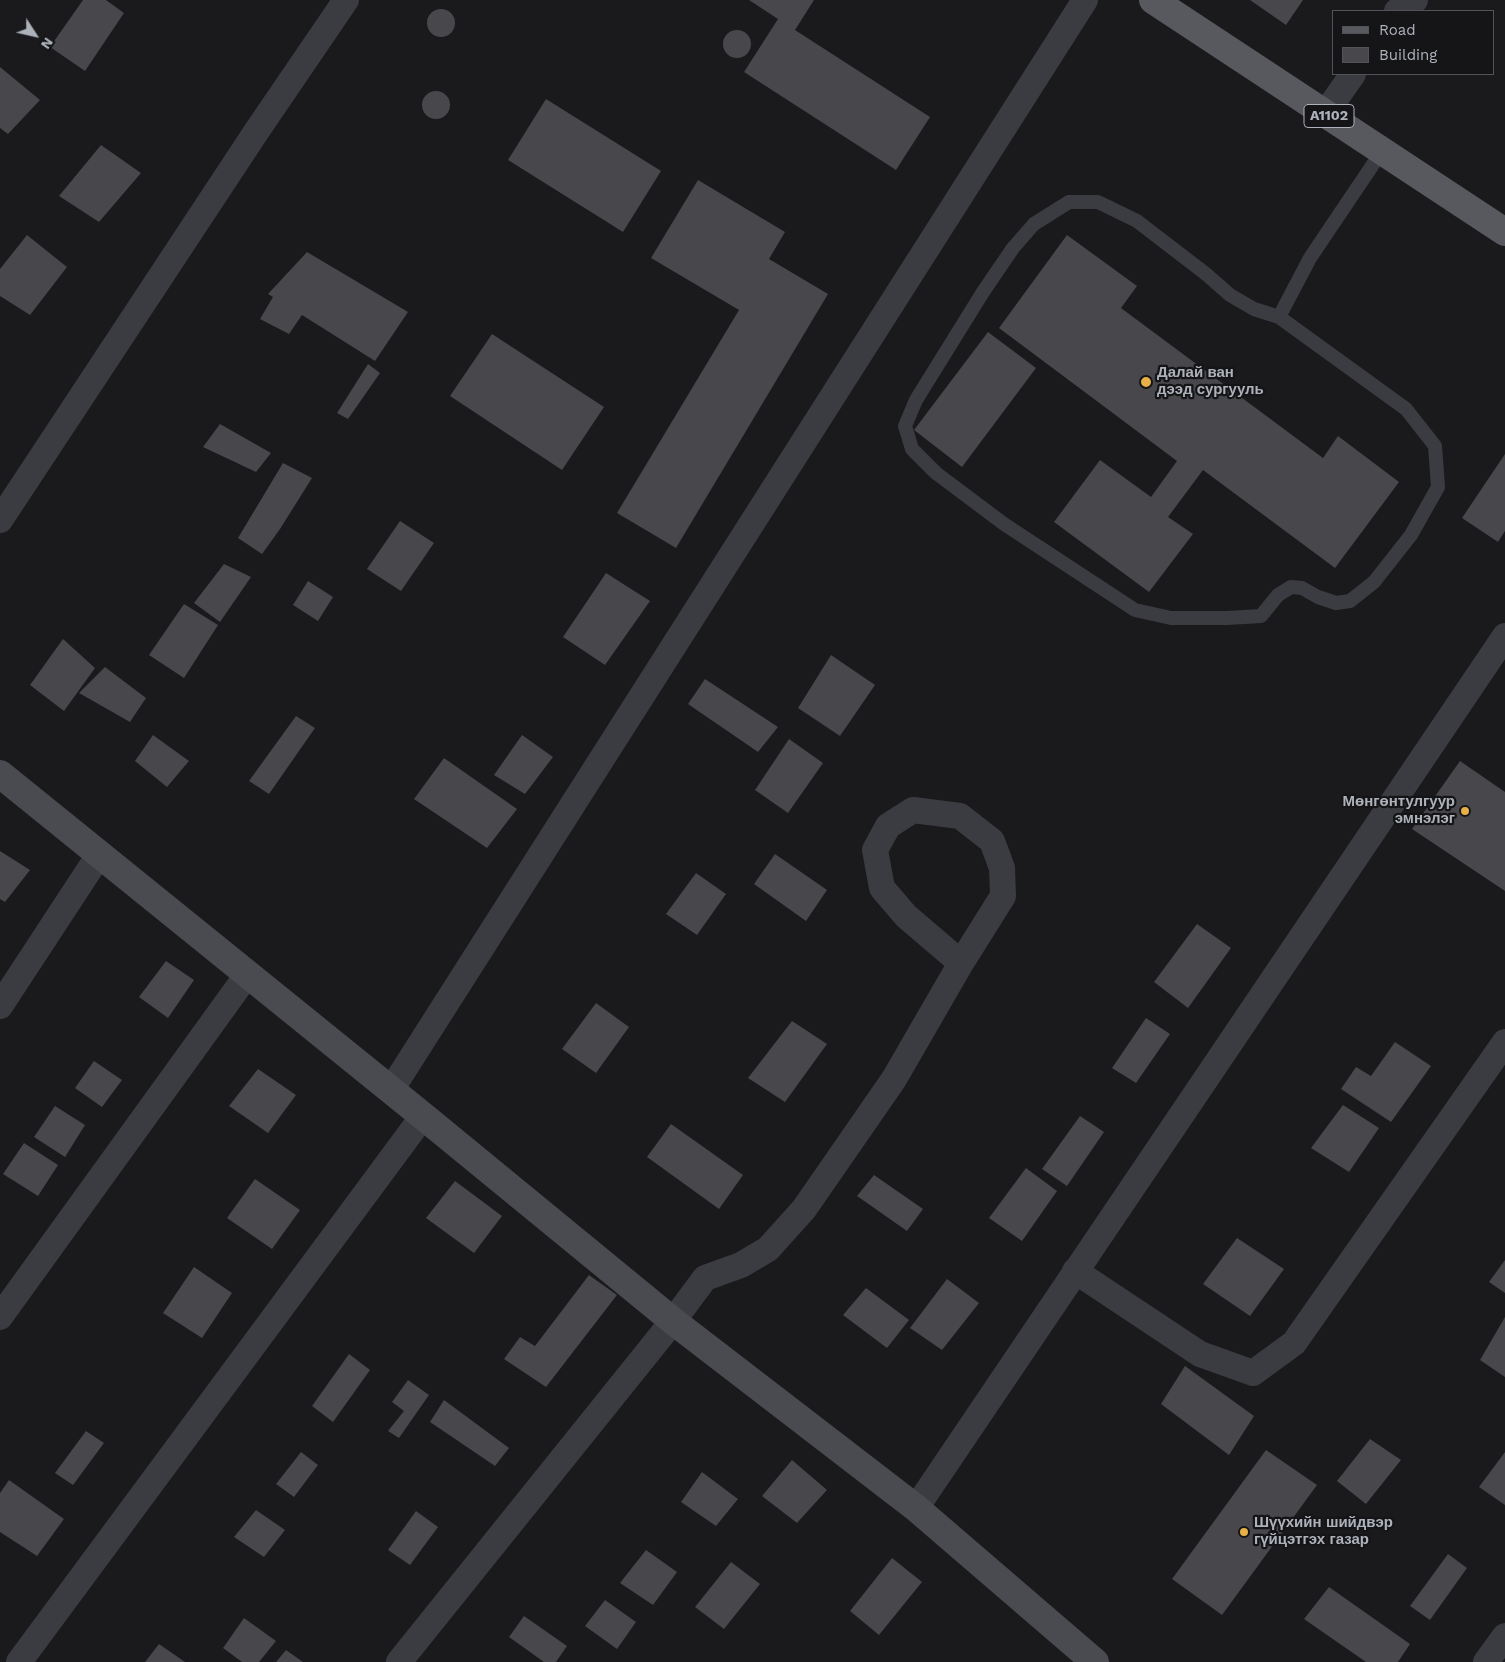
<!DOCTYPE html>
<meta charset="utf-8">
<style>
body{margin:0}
#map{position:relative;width:1505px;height:1662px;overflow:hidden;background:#1a1a1c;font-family:"Work Sans",sans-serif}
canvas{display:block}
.legend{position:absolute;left:1332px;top:10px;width:162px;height:65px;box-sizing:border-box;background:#151517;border:1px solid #525358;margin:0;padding:6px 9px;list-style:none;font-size:15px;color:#adb1ba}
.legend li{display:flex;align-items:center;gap:10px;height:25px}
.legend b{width:25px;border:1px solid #525358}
.north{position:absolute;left:10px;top:10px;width:50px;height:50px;-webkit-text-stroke:4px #151517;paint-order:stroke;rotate:125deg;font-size:14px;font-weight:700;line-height:20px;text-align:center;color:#adb1ba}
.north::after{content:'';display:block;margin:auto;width:18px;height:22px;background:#adb1ba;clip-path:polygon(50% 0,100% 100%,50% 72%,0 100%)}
</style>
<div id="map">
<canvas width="1505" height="1662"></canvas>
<ul class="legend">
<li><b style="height:6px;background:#57595f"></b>Road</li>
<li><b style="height:14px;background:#47474c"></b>Building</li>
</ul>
<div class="north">N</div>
</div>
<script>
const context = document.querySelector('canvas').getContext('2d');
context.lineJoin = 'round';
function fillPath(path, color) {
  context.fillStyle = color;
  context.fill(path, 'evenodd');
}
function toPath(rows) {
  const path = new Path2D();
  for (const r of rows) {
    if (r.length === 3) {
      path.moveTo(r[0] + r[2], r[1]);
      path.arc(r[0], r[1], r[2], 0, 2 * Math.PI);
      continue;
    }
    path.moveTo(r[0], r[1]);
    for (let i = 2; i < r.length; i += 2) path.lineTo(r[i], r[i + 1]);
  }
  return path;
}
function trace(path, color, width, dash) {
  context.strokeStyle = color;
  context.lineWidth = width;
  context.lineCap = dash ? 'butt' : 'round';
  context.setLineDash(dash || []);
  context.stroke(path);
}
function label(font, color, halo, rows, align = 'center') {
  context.font = font + ' "Work Sans",sans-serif';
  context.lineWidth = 4.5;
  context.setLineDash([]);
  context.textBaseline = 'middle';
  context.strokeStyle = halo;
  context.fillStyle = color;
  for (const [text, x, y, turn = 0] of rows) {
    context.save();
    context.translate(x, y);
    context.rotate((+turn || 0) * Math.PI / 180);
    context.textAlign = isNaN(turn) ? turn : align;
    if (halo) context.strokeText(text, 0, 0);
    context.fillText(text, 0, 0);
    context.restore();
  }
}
fillPath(toPath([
 [83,0,106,0,124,13,85,71,50,47],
 [749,0,814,0,795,30,930,117,896,170,744,72,778,19],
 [1250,0,1303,0,1286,25],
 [441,23,14],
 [737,44,14],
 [0,67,40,100,8,134,0,128],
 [436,105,14],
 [546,99,661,171,623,232,508,160],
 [101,145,141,173,99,222,59,196],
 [698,180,785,232,769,259,828,294,676,548,617,513,739,310,651,258],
 [27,235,67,267,30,315,0,296,0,269],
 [1067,235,1137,286,1121,308,1323,458,1338,436,1399,482,1335,568,1203,470,1168,517,1193,534,1149,592,1054,522,1100,460,1151,497,1177,461,999,328],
 [307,252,408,312,375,361,302,315,289,334,260,319,273,297,268,294],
 [988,332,1036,368,962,467,914,430],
 [492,334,604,407,562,470,450,396],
 [368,364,380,373,348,419,337,413],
 [220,424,271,453,256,472,203,447],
 [1505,454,1505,531,1498,542,1462,518],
 [283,463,312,478,280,529,262,554,238,538],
 [400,521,434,543,401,591,367,569],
 [224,564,251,577,220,622,194,603],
 [606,573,650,601,605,665,563,637],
 [308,581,333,597,318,621,293,605],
 [184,604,218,625,184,678,149,655],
 [63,639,95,668,64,711,30,685],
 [831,655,875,685,840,736,798,708],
 [105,667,146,698,130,722,79,693],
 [705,679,778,727,758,752,688,704],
 [296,716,315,728,269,794,249,781],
 [153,735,189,761,167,787,135,761],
 [522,735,553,757,525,794,494,775],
 [789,739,823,763,788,813,755,790],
 [444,758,517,809,487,848,414,799],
 [1460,761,1505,792,1505,891,1412,829],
 [0,851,30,870,5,902,0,899],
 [775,854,827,890,806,921,754,884],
 [696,873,726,894,697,935,666,914],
 [1197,924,1231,948,1188,1008,1154,982],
 [166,961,194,980,168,1018,139,997],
 [596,1003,629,1027,596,1073,562,1049],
 [1146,1018,1170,1034,1136,1083,1112,1068],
 [792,1021,827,1044,785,1102,748,1078],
 [1395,1042,1431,1066,1391,1122,1341,1089,1356,1067,1371,1076],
 [94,1061,122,1080,102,1107,75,1088],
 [258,1069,296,1095,268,1133,229,1106],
 [1343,1105,1379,1128,1349,1172,1311,1148],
 [55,1106,85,1125,65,1157,34,1137],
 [1080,1116,1104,1132,1067,1186,1042,1169],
 [671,1124,743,1175,719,1209,647,1157],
 [24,1143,58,1165,38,1196,3,1174],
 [1026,1168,1057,1191,1022,1241,989,1218],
 [874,1175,923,1209,907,1231,857,1196],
 [255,1179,300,1210,272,1249,227,1218],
 [455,1181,502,1216,474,1253,426,1218],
 [1237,1238,1284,1269,1250,1316,1203,1284],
 [1505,1260,1505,1293,1489,1282],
 [194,1267,232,1293,202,1338,163,1313],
 [589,1275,617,1295,546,1387,504,1359,520,1337,535,1346],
 [947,1279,979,1303,942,1350,910,1328],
 [866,1288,909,1320,887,1348,843,1315],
 [1505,1317,1505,1377,1480,1360],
 [349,1354,370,1370,333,1422,312,1406],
 [1185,1366,1254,1416,1229,1455,1161,1404],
 [408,1380,429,1395,399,1438,388,1431,404,1411,392,1402],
 [444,1400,509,1448,495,1466,430,1422],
 [86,1431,104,1443,73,1485,55,1473],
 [1370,1439,1401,1460,1366,1504,1337,1481],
 [1266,1450,1317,1485,1222,1615,1172,1579],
 [301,1452,318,1465,294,1497,276,1484],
 [1505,1452,1505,1505,1479,1487],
 [792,1460,827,1490,797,1523,762,1496],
 [702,1472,738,1499,716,1526,681,1502],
 [9,1480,64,1519,37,1556,0,1532,0,1493],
 [256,1510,285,1530,264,1557,234,1537],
 [416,1511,438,1527,410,1565,388,1550],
 [646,1550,677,1572,653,1605,620,1583],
 [1448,1554,1467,1568,1430,1620,1410,1606],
 [892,1558,922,1582,879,1635,850,1611],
 [731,1562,760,1584,724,1629,695,1607],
 [1329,1587,1410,1644,1398,1662,1366,1662,1304,1619],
 [605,1600,636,1622,617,1649,585,1626],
 [524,1616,567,1646,556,1662,544,1662,509,1637],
 [244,1618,276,1641,259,1662,242,1662,223,1648],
 [159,1644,185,1662,145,1662],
 [286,1650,303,1662,276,1662]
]), '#47474c');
trace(toPath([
 [1069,202,1098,202,1137,221,1206,274,1230,295,1254,309,1279,317,1406,409,1435,446,1438,487,1411,535,1374,582,1350,601,1336,603,1318,597,1302,588,1291,587,1278,595,1261,616,1227,618,1171,618,1135,610,1004,524,936,473,912,449,905,426,916,400,983,292,1013,248,1034,224,1069,202],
 [1279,317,1310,258,1382,151]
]), '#3b3c41', 14);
trace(toPath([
 [1397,11,1415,0],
 [1325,114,1353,74],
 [0,520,256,132,346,0],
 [0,1006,99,855],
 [391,1090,1085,0],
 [1075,1271,1200,1354,1253,1373,1294,1343,1505,1042],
 [0,1317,247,975],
 [916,1508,1505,636],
 [19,1662,423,1116],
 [399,1662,673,1321,705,1278,741,1265,768,1249,804,1209,894,1079,961,963,1003,896,1002,868,992,841,960,816,913,810,888,826,875,850,882,888,906,916,961,963],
 [1486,1662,1505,1636]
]), '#3b3c41', 26);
trace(toPath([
 [0,774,423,1116,673,1321,916,1508,1095,1662]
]), '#494b50', 28);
trace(toPath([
 [1153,0,1505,232]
]), '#57595f', 28);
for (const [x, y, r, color] of [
 [1146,382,6,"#e7b147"],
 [1465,811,5,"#e7b147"],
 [1244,1532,5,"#e7b147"]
]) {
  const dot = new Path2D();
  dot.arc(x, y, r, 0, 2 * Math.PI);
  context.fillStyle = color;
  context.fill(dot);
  trace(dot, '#151517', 2);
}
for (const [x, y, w] of [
 [1329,116,50]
]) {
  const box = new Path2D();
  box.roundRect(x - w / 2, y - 11.5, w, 23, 4);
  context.fillStyle = '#151517';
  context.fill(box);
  trace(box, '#adb1ba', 1);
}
label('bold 14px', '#adb1ba', null, [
 ["A1102",1329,116]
]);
label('bold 15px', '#adb1ba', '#151517', [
 ["Далай ван",1157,373],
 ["дээд сургууль",1157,390],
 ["Мөнгөнтулгуур",1455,802,"right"],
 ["эмнэлэг",1455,819,"right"],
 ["Шүүхийн шийдвэр",1254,1523],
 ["гүйцэтгэх газар",1254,1540]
], 'left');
</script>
